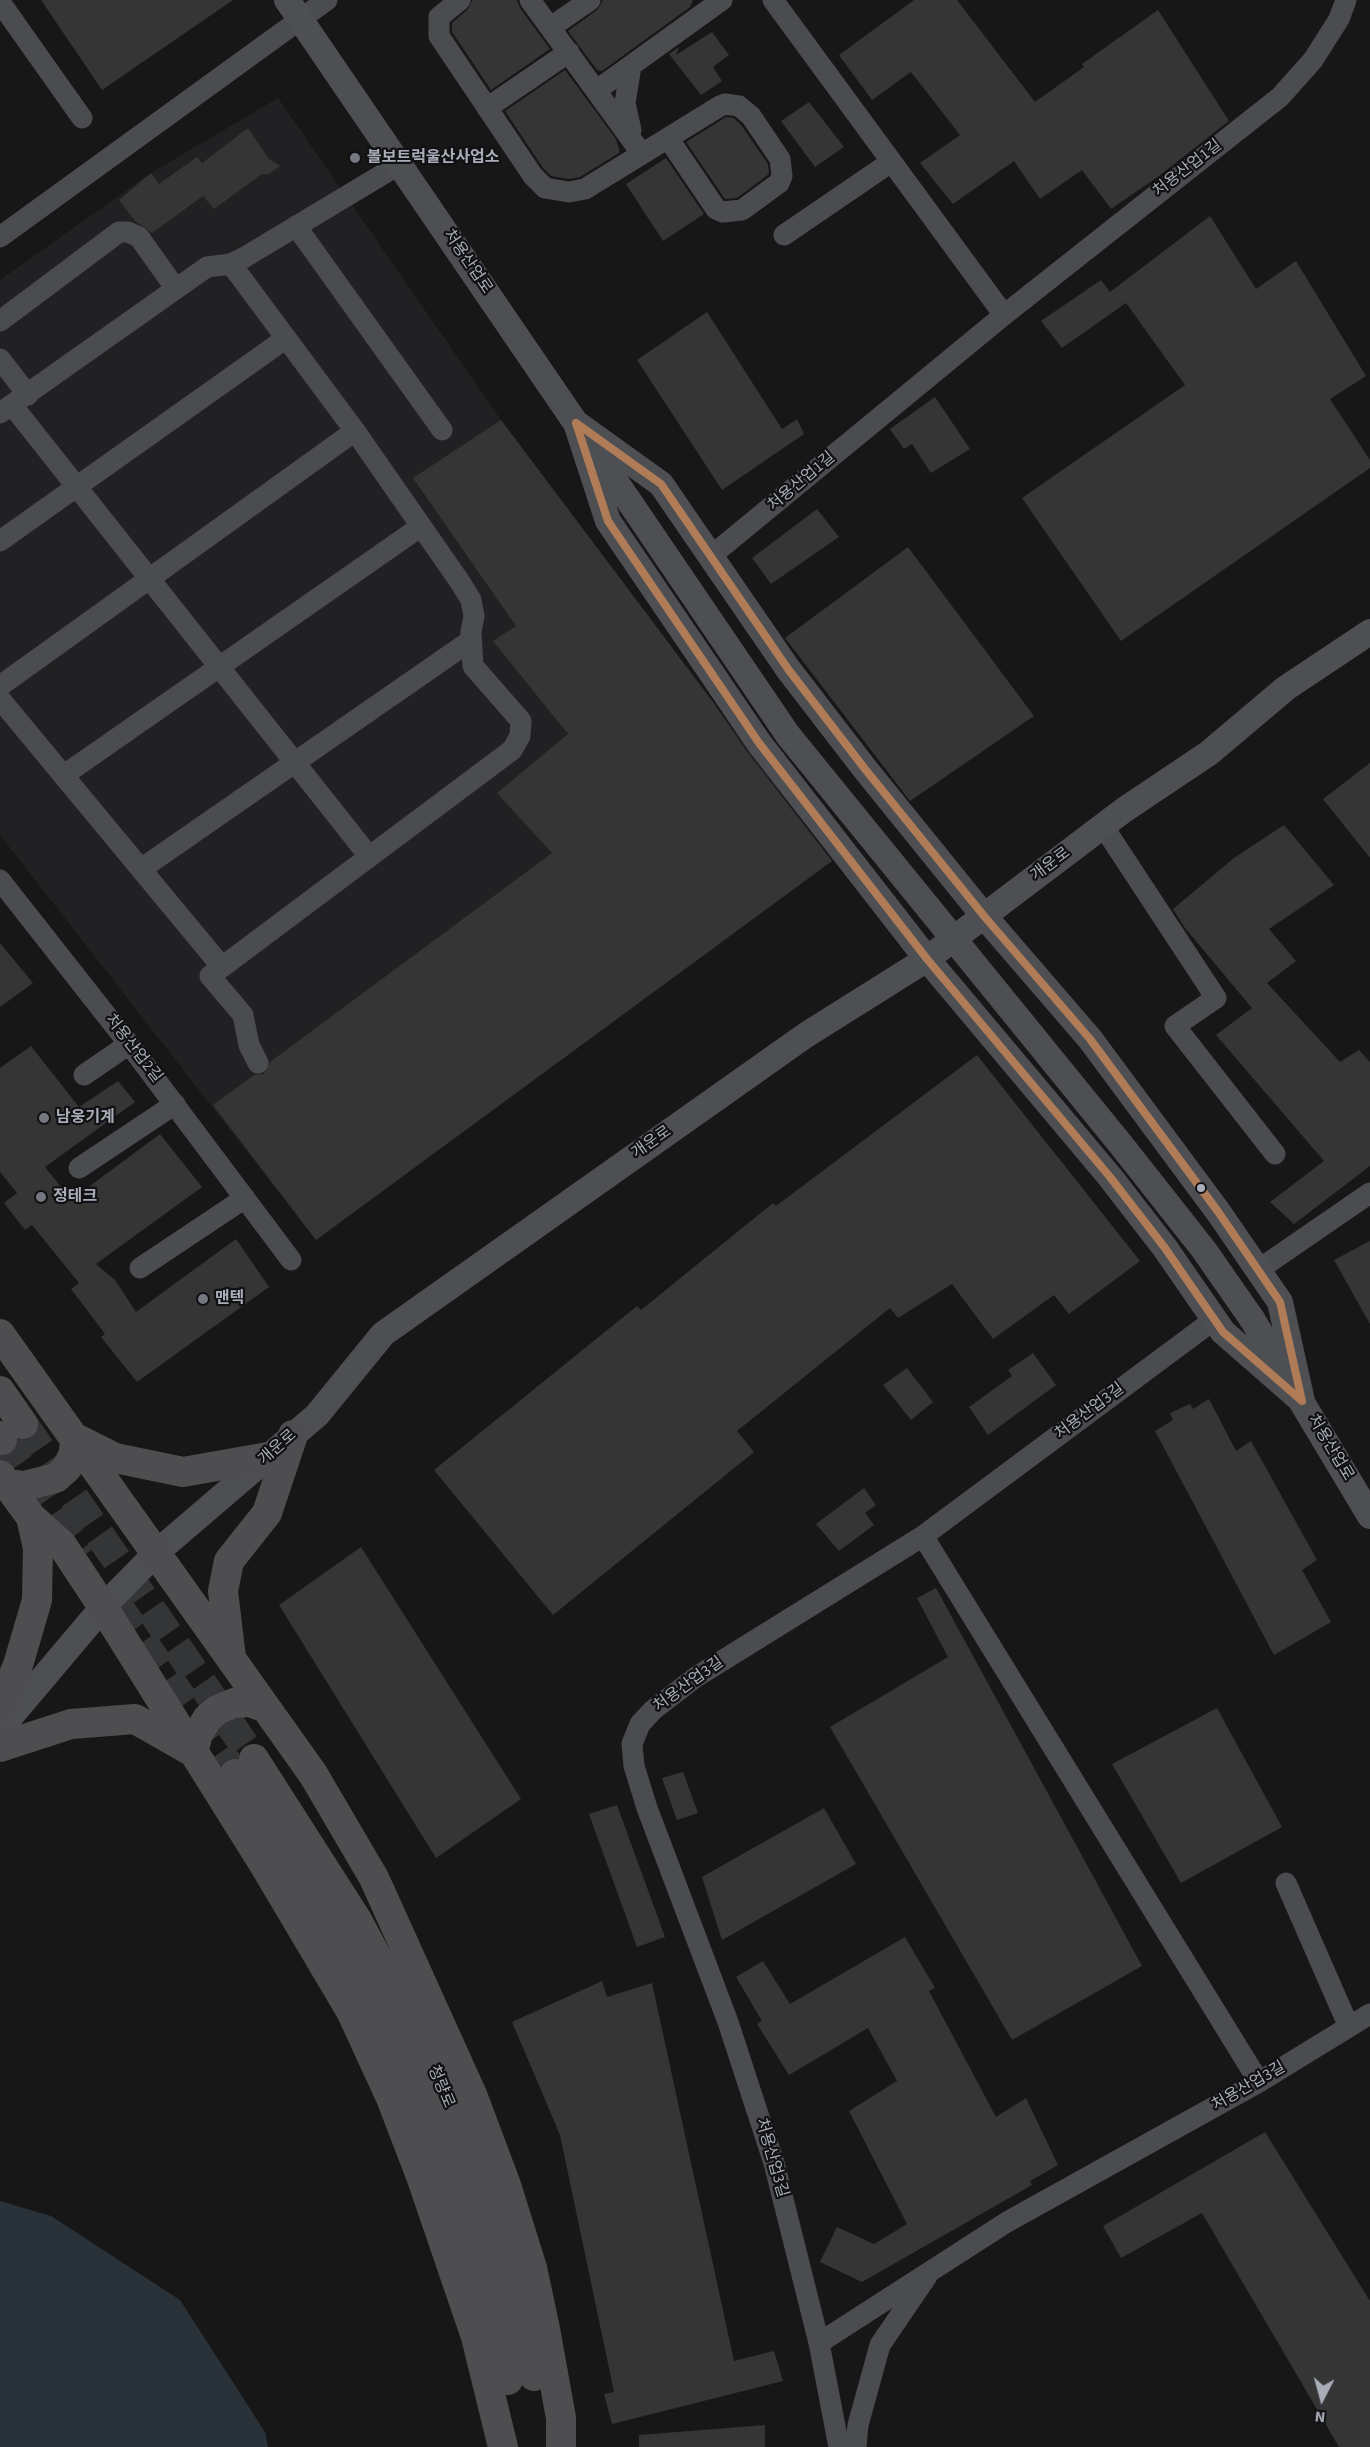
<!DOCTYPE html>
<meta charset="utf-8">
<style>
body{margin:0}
#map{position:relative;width:1370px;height:2447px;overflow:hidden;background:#171717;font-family:"Source Sans 3",sans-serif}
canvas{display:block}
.north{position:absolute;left:1292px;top:2369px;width:60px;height:60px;-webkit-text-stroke:4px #111113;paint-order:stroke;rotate:186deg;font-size:16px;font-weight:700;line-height:24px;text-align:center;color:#a8adb8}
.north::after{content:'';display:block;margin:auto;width:21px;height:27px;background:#a8adb8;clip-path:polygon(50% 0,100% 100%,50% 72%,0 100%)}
</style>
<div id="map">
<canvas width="1370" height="2447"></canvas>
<div class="north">N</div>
</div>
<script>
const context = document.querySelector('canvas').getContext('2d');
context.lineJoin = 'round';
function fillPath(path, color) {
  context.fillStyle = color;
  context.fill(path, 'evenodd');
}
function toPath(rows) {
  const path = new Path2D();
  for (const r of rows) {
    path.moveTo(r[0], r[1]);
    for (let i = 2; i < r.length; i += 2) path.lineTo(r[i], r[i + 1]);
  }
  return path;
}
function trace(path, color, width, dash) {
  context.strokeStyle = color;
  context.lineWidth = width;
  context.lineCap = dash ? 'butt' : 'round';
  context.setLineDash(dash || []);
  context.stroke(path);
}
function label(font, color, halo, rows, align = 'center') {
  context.font = font + ' "Source Sans 3","Noto Sans KR",sans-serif';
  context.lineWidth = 4.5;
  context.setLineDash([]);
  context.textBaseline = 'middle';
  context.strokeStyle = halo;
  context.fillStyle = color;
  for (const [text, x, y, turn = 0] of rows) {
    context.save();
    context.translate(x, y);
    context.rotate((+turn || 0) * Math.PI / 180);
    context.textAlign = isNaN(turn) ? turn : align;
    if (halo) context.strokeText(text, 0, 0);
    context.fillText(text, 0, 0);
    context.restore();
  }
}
fillPath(toPath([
 [278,98,501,420,832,861,316,1240,0,835,0,280,151,173]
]), '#212123');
fillPath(toPath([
 [0,2201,51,2216,180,2300,265,2432,268,2447,0,2447]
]), '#2a3239');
fillPath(toPath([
 [41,0,233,0,102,90],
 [472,0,517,0,520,8,550,49,491,90,452,32,452,23,468,9],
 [603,0,693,0,690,7,602,71,597,70,568,31,597,10],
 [914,0,957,0,1035,102,1084,67,1082,64,1158,10,1229,121,1159,176,1111,209,1082,170,1040,199,1014,161,953,204,920,163,960,135,911,72,872,100,839,55],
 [712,32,729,55,713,67,722,81,701,95,669,54,679,47,676,55],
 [565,70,616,139,619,149,619,153,580,177,569,179,551,176,543,168,505,111],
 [809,102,844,147,815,167,781,121],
 [726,117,734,118,741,125,768,164,769,174,737,198,725,199,686,142],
 [248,128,269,159,280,166,269,174,262,174,214,209,203,196,152,233,135,221,119,200,151,173,159,184,197,157,202,163],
 [666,158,704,214,663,241,626,184],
 [1210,216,1256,289,1296,261,1366,376,1330,399,1370,460,1370,468,1121,641,1022,498,1185,385,1126,303,1062,348,1041,321,1101,280,1110,292],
 [707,312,782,429,797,419,804,434,722,490,637,360],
 [935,397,970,449,931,473,912,444,904,449,890,429],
 [501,420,713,702,747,752,832,861,316,1240,213,1105,254,1075,264,1074,270,1062,552,853,497,793,568,734,493,641,516,626,413,478],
 [817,509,839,537,771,584,752,558],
 [908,547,1034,716,910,801,785,638],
 [1370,763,1370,858,1323,799],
 [1284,825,1334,885,1269,929,1296,961,1267,983,1340,1062,1359,1050,1370,1062,1370,1166,1294,1224,1270,1202,1324,1161,1216,1035,1252,1008,1185,928,1173,909,1234,858],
 [0,943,33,983,0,1007],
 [31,1046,79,1107,118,1081,135,1102,45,1167,71,1200,160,1134,202,1187,96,1264,115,1280,136,1312,236,1239,269,1287,137,1382,101,1337,105,1334,71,1289,79,1283,32,1225,25,1230,4,1203,17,1193,0,1172,0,1068],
 [977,1055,1140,1261,1069,1314,1054,1295,993,1339,952,1284,898,1318,890,1308,737,1431,754,1452,553,1615,434,1470,637,1306,641,1310,773,1203,776,1206],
 [1370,1241,1370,1324,1334,1260],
 [1033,1353,1056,1385,988,1435,969,1407,1012,1376,1008,1370],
 [907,1368,933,1402,911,1420,883,1385],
 [1209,1399,1236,1451,1251,1441,1317,1560,1302,1570,1331,1622,1274,1655,1155,1431,1173,1420,1170,1413,1190,1404,1193,1409],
 [864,1488,876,1505,865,1513,874,1525,839,1551,816,1524],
 [361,1547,521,1799,436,1858,279,1605],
 [936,1588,1142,1966,1012,2040,830,1727,948,1657,917,1598],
 [1217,1708,1282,1827,1181,1883,1112,1764],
 [683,1772,698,1813,677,1820,662,1778],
 [617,1805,665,1937,637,1947,589,1814],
 [824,1808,856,1864,722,1940,702,1877],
 [905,1937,935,1988,929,1991,996,2117,1026,2098,1058,2165,1030,2181,1032,2185,862,2282,820,2262,837,2227,874,2244,907,2224,849,2111,897,2081,868,2028,789,2075,757,2024,762,2021,736,1977,763,1961,790,2004],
 [602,1981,607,1997,652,1983,734,2361,774,2351,783,2381,612,2424,604,2394,614,2392,560,2135,512,2022],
 [1265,2132,1370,2301,1370,2447,1339,2447,1202,2213,1121,2258,1103,2226],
 [765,2425,765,2447,639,2447,639,2435]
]), '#353536');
trace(toPath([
 [23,1424,254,1759],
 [2,1440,83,1556],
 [117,1605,235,1774]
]), '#343537', 30, [30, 15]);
trace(toPath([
 [460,0,439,17,439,36,533,176,545,188,569,192,585,189,593,184,642,154,720,106,725,104,739,106,751,116,780,159,782,176,779,183,742,210,723,212,716,209,668,138],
 [530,0,642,154],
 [773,0,1004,315],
 [0,2,82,118],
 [551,27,590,0],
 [597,90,722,0],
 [487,108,569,52],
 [631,130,625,103,631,66],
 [296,226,442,430],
 [784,235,891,162],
 [0,237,327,0],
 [231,264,355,431,460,582,471,600,474,616,471,632,473,666,521,721,520,736,512,750,210,976,243,1015,249,1045,258,1063],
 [0,321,119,232,128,232,139,237,176,289],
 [0,359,28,395],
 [12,405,368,855],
 [0,413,207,267,231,264,245,257,400,164],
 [0,541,285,339],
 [711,556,1004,315,1280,97,1313,60,1339,19,1346,0],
 [0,686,355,431],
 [0,699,222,967],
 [64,775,420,527],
 [1103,826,1216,998,1175,1026,1275,1154],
 [141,869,470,641],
 [0,880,129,1044,291,1260],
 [84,1075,129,1044],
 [79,1168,175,1104],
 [140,1268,245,1198],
 [1258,1270,1370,1193],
 [923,1536,1259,2082],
 [1286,1883,1349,2027],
 [819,2343,774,2163,728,2022,647,1808,634,1766,632,1744,640,1724,653,1710,696,1677,923,1536,1215,1319],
 [839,2447,819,2343,1007,2222,1259,2082,1370,2014],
 [856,2447,858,2425,880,2345,927,2276]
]), '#4b4c50', 21);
trace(toPath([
 [287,0,631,504],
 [576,423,661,484,788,669,865,769,984,916,1090,1039,1219,1213,1280,1302,1302,1401,1223,1332,1165,1248,1110,1177,927,959,759,743,608,521,576,423],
 [1252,1319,1370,1516],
 [0,1729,103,1607,157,1552,317,1415,383,1334,806,1035,927,959,1124,810,1209,753,1286,688,1370,632]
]), '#4d4f52', 26);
trace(toPath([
 [0,1334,313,1774,374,1878,473,2097,506,2185,532,2268,545,2329,561,2418,561,2447],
 [0,1391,23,1424],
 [0,1436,2,1440],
 [0,1475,31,1517,62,1545,103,1607,265,1866,351,2011,391,2098,422,2179,476,2337,503,2447],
 [6,1484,24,1486,56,1478,67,1468,74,1453,75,1438,115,1458,183,1472,268,1457],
 [231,1658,223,1591,229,1561,267,1513,293,1435],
 [0,1707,18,1665,37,1600,38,1548,31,1517],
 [0,1747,71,1724,135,1719,193,1752,198,1734,207,1719,217,1710,234,1703,250,1702,264,1707],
 [254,1759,357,1920,404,2008,438,2080,477,2180,505,2262,534,2376],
 [235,1774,344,1950,435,2140,488,2298,508,2380]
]), '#4e4e51', 30);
trace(toPath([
 [631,504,788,735,1122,1146,1204,1250,1252,1319]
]), '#4d4f52', 26);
trace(toPath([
 [576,423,661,484,788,669,865,769,984,916,1090,1039,1219,1213,1280,1302,1302,1401,1223,1332,1165,1248,1110,1177,927,959,759,743,608,521,576,423]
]), '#b07c57', 8);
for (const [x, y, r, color] of [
 [355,158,6,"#757880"],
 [44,1118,6,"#757880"],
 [1201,1188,5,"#a8adb8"],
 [41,1197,6,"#757880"],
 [203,1299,6,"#757880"]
]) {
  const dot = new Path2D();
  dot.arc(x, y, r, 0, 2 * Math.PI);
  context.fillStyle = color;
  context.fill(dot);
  trace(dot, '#111113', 2);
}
label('bold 16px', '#a8adb8', '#111113', [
 ["볼보트럭울산사업소",367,158],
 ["남웅기계",56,1118],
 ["정테크",53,1197],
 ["맨텍",215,1299]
], 'left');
label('16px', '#a8adb8', '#111113', [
 ["처용산업1길",1188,169,-38],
 ["처용산업로",467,262,56],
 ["처용산업1길",802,482,-40],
 ["개운로",1051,865,-37],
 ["처용산업2길",133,1049,52],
 ["개운로",652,1143,-35],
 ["처용산업3길",1090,1412,-37],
 ["개운로",278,1448,-41],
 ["처용산업로",1330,1448,59],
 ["처용산업3길",689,1685,-36],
 ["청량로",440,2087,67],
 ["처용산업3길",1249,2087,-30],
 ["처용산업3길",771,2158,74]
]);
</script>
